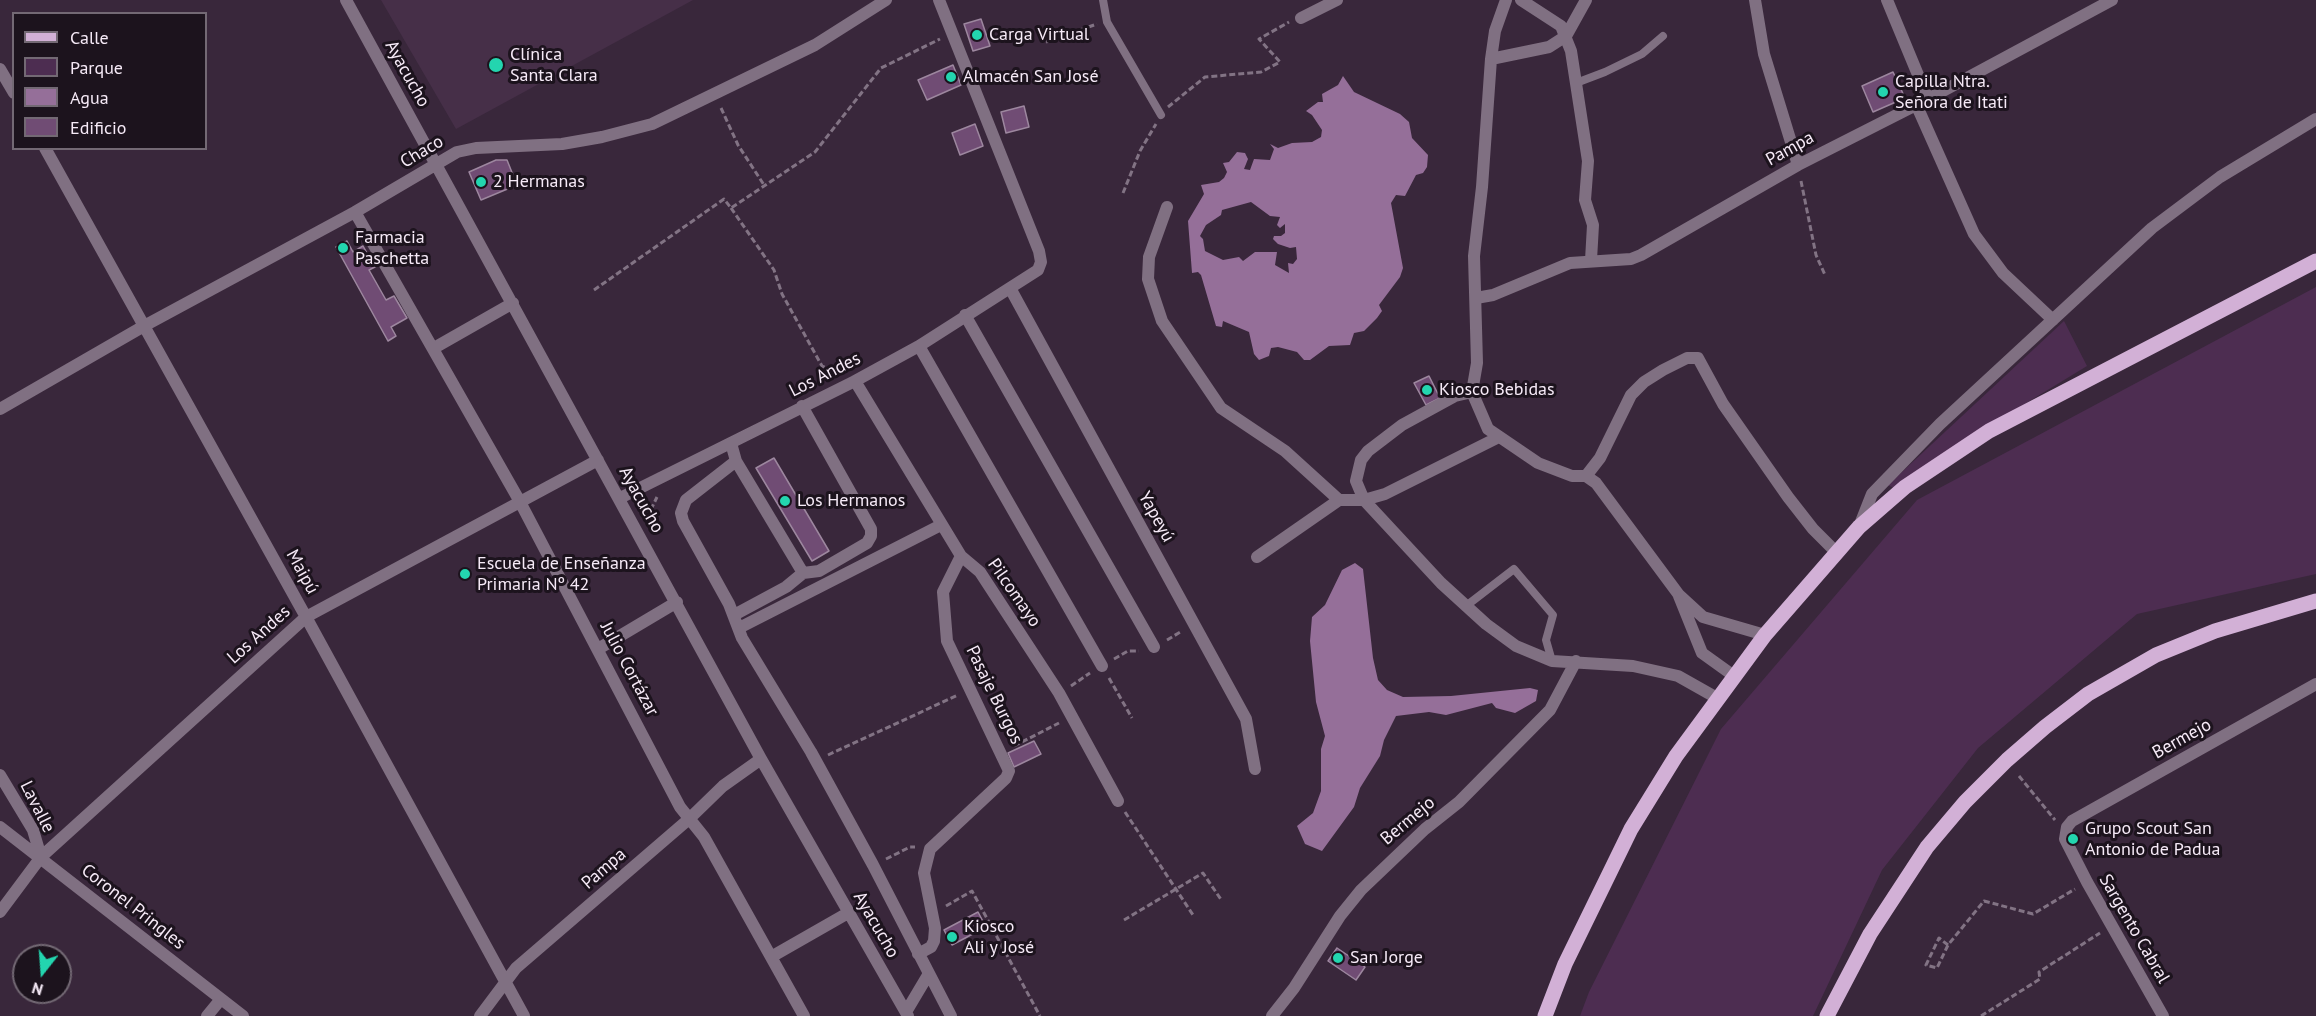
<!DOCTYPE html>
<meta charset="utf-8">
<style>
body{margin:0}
#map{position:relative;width:2316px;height:1016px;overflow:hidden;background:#39273b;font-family:"PT Sans",sans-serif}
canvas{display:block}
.legend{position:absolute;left:12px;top:12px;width:195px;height:138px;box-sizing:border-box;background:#1c131d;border:2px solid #736974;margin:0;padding:8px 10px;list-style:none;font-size:18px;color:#f6eaf7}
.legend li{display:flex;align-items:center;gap:12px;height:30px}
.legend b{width:30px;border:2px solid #736974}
.north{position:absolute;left:12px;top:944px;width:60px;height:60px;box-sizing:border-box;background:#1c131d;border:2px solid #736974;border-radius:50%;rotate:197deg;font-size:16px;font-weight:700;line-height:24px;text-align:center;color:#f6eaf7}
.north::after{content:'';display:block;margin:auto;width:21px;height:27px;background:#23d5af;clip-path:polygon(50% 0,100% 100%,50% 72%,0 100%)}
</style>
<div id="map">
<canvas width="2316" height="1016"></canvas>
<ul class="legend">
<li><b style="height:8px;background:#d2b0d6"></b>Calle</li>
<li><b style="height:16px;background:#4d2d51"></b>Parque</li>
<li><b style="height:16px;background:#956f99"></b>Agua</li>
<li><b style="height:16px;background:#704c74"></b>Edificio</li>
</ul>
<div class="north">N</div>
</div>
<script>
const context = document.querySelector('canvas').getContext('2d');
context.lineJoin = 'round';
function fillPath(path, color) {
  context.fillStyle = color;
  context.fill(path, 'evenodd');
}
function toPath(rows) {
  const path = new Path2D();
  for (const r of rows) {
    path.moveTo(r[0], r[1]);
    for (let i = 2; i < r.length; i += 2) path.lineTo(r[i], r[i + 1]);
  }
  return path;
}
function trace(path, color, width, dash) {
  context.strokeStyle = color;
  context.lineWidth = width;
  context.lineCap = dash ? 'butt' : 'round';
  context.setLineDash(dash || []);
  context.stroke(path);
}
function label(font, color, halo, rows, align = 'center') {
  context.font = font + ' "PT Sans",sans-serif';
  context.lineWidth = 6;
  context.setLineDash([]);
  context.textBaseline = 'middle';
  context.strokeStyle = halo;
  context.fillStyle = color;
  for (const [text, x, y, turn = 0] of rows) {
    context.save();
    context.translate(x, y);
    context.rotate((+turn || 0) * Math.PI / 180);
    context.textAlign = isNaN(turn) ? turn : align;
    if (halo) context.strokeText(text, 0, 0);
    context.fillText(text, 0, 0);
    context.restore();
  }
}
fillPath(toPath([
 [381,0,693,0,456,129]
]), '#462f48');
fillPath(toPath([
 [2316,287,2316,574,2137,614,1978,748,1882,870,1813,1016,1580,1016,1589,992,1721,729,1917,500],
 [2064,321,2087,366,1936,458,1895,489,1888,485]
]), '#4d2d51');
fillPath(toPath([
 [1343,76,1354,92,1400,114,1409,122,1412,138,1428,155,1427,167,1423,173,1416,175,1405,196,1396,195,1391,203,1403,268,1400,277,1379,305,1382,311,1377,318,1364,331,1354,333,1350,345,1329,346,1310,360,1304,360,1297,352,1278,347,1271,348,1269,356,1259,360,1254,354,1249,332,1223,321,1222,327,1216,326,1201,275,1198,272,1192,273,1188,221,1204,194,1201,185,1219,182,1224,178,1227,172,1223,163,1229,162,1237,152,1245,153,1248,159,1244,169,1250,170,1254,159,1270,160,1274,149,1270,144,1278,148,1292,143,1312,142,1321,137,1322,130,1312,115,1306,111,1318,102,1323,102,1322,94,1338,85],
 [1251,202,1270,216,1280,217,1277,225,1280,228,1285,224,1285,233,1281,236,1274,236,1273,239,1278,244,1290,248,1296,247,1297,259,1293,264,1288,263,1289,273,1275,265,1277,252,1255,252,1243,261,1239,257,1223,260,1205,251,1203,239,1200,236,1206,225,1221,215,1222,210],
 [1355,563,1363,569,1373,658,1378,680,1387,690,1403,697,1451,696,1530,688,1538,690,1536,701,1515,713,1496,708,1492,703,1446,715,1429,712,1396,716,1384,740,1380,756,1360,788,1354,807,1322,851,1305,844,1297,826,1313,813,1321,791,1321,749,1325,736,1316,702,1310,641,1312,617,1325,605,1342,570]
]), '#956f99');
const building = toPath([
 [981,19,990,46,973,51,964,24,981,19],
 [953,65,961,85,927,100,918,80,953,65],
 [1893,72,1905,98,1873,112,1862,86,1893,72],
 [1024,106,1029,127,1006,133,1001,112,1024,106],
 [975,124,983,146,960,155,952,133,975,124],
 [496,160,507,160,517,185,481,200,469,172,496,160],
 [347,241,353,252,363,246,375,267,369,270,386,300,394,296,407,318,391,327,396,336,388,341,336,247,347,241],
 [1429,376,1440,398,1426,405,1414,383,1429,376],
 [774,458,829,551,812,561,756,468,774,458],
 [1034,741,1041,754,1014,767,1008,753,1034,741],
 [978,912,986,927,952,945,944,930,978,912],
 [1337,948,1365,967,1356,980,1328,961,1337,948]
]);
fillPath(building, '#704c74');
trace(building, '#9d879f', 1.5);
trace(toPath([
 [1046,42,1097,24],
 [1168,107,1205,77,1261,72,1280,62,1259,39,1289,22],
 [721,108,738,145,764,185],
 [1801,181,1816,255,1825,275],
 [1123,193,1140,151,1156,124],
 [731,208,774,270,782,294,822,366,839,374],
 [594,290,724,199,731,208,815,152,881,68,940,39],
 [647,518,657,497],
 [1167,640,1182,631],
 [1114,659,1128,651,1139,651],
 [1109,678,1132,718],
 [1071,686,1090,673],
 [1014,746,1059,723],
 [828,755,958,695],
 [2019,776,2055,820],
 [1125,812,1193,915],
 [886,859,910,847,915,847],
 [946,906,972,891,1040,1016],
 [1124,920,1203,873,1222,901],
 [1948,945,1939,938,1926,965,1937,968,1948,945,1984,901,2033,914,2075,889],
 [1981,1016,2040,979,2039,972,2100,933]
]), '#827384', 3, [6, 3]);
trace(toPath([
 [1103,0,1107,22,1161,115],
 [1576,83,1605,72,1642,54,1663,36],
 [1466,606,1514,569,1553,615,1546,640,1552,661]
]), '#807082', 8);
trace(toPath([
 [346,0,761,759,908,1016],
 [1506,0,1495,31,1491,59,1482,187,1474,256,1477,363,1472,392,1488,429,1538,463,1572,476,1586,476,1600,458,1631,395,1644,382,1663,370,1687,358,1698,358,1723,404,1788,497,1813,529,1836,552],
 [1521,0,1561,26,1571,51,1588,161,1585,200,1593,225,1591,260],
 [1755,0,1764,54,1798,165],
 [1887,0,1928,99],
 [1301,18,1337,0],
 [1491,59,1549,47,1566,36,1586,0],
 [0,69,14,93],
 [1916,104,1974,234,2003,273,2053,320],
 [45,148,306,617,524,1016],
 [1167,207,1149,257,1148,279,1162,321,1221,408,1285,451,1339,500],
 [355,212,519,500,680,807,704,837,804,1016],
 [1010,288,1246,719,1255,769],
 [1476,298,1493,295,1570,263,1631,259,1641,255,1798,165,1928,99,2112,0],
 [965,315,1154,647],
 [919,346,1102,666],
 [434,348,513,303],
 [855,381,961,556,980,572,1059,693,1118,801],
 [1472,392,1455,396,1402,425,1368,451,1361,460,1356,481,1364,500,1441,583,1486,624,1516,646,1552,661,1633,666,1678,676,1717,698],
 [0,409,144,326,355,212,457,152,476,148,562,144,602,137,652,124,815,45,886,0],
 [731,443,736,461,686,500,681,513,683,521,729,604,742,638,811,752,873,865,951,1016],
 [736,461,803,573],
 [1586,476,1596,483,1679,595,1703,617,1765,635],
 [620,498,855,381,919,346,1038,270,1041,262,1039,251,939,0],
 [1859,527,1872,494,1940,424,2152,228,2220,177,2316,119],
 [1257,557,1339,500,1364,500,1385,494,1497,438],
 [1679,596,1702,653,1734,676],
 [734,615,786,587,803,573,819,571,867,543,871,536,871,529,802,406],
 [739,628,941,525],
 [598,649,677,602],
 [0,775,33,830,41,857],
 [0,827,243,1016],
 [0,912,41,857,306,617,598,460],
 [918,954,931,947,934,941,935,928,924,873,930,849,1006,778,1009,771,947,641,943,592,961,556],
 [771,957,848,913],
 [906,1012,928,975],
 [207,1016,221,999],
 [480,1016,516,968,689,819,723,786,761,759],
 [1272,1016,1294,988,1340,916,1361,890,1425,829,1459,802,1550,710,1576,661],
 [2163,1016,2087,882,2065,839,2067,827,2072,821,2316,684]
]), '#807082', 12);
trace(toPath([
 [1545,1016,1565,964,1611,870,1631,829,1676,756,1765,635,1859,527,1905,487,1989,431,2316,261],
 [1827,1016,1870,934,1927,847,1965,802,2007,760,2045,727,2088,694,2156,655,2215,631,2316,601]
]), '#d2b0d6', 15);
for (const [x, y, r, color] of [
 [977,35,6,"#23d5af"],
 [496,65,8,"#23d5af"],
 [951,77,6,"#23d5af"],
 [1883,92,6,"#23d5af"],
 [481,182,6,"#23d5af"],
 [343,248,6,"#23d5af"],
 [1427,390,6,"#23d5af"],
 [785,501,6,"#23d5af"],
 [465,574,6,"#23d5af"],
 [2073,839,6,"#23d5af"],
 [952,937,6,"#23d5af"],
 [1338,958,6,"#23d5af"]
]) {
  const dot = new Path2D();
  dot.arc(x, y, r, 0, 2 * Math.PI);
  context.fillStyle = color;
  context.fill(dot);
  trace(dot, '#1c131d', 2);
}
label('18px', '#f6eaf7', '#1c131d', [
 ["Carga Virtual",989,35],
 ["Clínica",510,55],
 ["Santa Clara",510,76],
 ["Almacén San José",963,77],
 ["Capilla Ntra.",1895,82],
 ["Señora de Itati",1895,103],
 ["2 Hermanas",493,182],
 ["Farmacia",355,238],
 ["Paschetta",355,259],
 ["Kiosco Bebidas",1439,390],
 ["Los Hermanos",797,501],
 ["Escuela de Enseñanza",477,564],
 ["Primaria Nº 42",477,585],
 ["Grupo Scout San",2085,829],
 ["Antonio de Padua",2085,850],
 ["Kiosco",964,927],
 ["Ali y José",964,948],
 ["San Jorge",1350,958]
], 'left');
label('18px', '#f6eaf7', '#1c131d', [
 ["Ayacucho",407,74,61],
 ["Pampa",1790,149,-29],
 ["Chaco",422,152,-31],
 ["Los Andes",825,375,-27],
 ["Ayacucho",641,500,61],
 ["Yapeyú",1156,517,61],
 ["Maipú",302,572,61],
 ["Pilcomayo",1014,593,55],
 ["Los Andes",259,635,-42],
 ["Julio Cortázar",629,669,62],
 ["Pasaje Burgos",994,695,64],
 ["Bermejo",2182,739,-29],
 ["Lavalle",37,807,63],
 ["Bermejo",1408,821,-40],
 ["Pampa",604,869,-41],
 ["Coronel Pringles",133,907,38],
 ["Ayacucho",876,925,60],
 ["Sargento Cabral",2134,929,60]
]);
</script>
